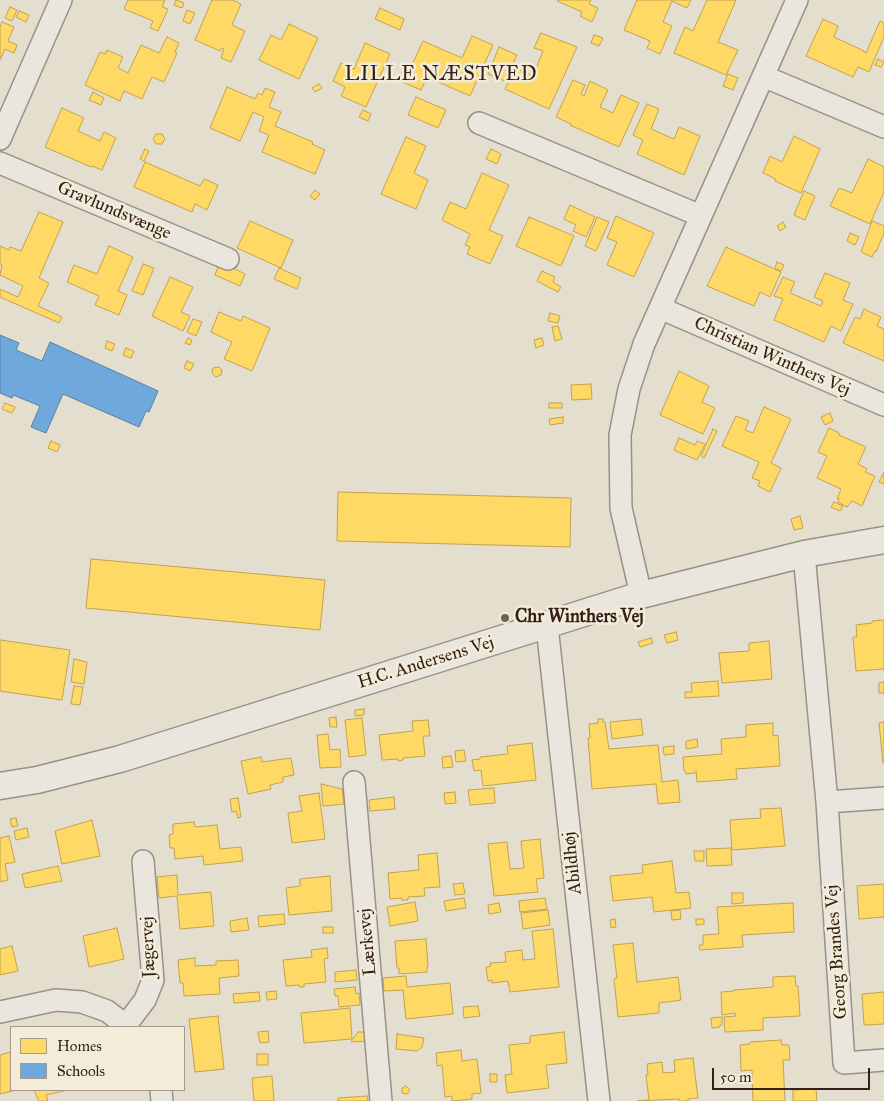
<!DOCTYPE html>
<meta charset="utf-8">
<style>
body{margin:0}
#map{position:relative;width:884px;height:1101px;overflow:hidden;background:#e4dece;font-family:"IM FELL Great Primer",serif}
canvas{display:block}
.legend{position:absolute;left:10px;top:1026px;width:175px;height:65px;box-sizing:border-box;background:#f3ecd9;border:1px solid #a69a8c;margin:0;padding:6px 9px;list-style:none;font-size:15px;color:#332018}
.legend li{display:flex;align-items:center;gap:10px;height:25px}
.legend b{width:25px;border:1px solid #a69a8c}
.scale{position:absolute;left:712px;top:1068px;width:158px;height:22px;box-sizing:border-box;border:2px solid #332018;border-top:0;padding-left:6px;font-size:15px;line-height:18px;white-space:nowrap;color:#332018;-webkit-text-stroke:4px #f3ecd9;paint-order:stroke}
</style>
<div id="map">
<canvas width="884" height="1101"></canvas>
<ul class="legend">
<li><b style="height:14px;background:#ffd966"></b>Homes</li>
<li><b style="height:14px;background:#6fa8dc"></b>Schools</li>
</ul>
<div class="scale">50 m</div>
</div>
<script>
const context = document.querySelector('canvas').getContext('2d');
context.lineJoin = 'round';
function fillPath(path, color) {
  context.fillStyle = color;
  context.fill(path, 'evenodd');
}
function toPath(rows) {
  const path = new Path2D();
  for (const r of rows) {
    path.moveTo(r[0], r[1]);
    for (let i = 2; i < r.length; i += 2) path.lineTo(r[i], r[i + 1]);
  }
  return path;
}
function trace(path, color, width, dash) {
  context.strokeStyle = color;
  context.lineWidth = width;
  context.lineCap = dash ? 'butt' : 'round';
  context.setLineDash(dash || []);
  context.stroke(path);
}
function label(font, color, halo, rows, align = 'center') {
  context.font = font + ' "IM FELL Great Primer",serif';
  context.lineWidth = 5;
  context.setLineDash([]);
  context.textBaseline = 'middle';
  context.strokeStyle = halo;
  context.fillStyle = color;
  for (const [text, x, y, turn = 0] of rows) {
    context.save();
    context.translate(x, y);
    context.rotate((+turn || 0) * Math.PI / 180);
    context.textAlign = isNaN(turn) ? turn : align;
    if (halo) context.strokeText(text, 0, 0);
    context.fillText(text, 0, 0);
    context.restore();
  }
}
const homes = toPath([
 [128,0,165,0,162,7,168,9,158,31,150,28,153,21,124,9,128,0],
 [176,0,184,3,182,8,174,5,176,0],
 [212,0,232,0,241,4,232,25,245,31,231,62,221,58,224,49,222,48,220,51,195,40,212,0],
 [558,0,591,0,589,4,598,8,592,22,580,16,582,12,557,1,558,0],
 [637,0,691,0,687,8,672,1,663,22,672,26,660,54,647,48,650,41,624,30,637,0],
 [707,0,736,0,718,42,738,50,726,75,674,53,685,27,693,31,707,0],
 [10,7,17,10,12,21,5,18,10,7],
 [380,8,404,19,400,30,375,19,380,8],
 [187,10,195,13,190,24,183,21,187,10],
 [19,11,29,15,26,22,16,17,19,11],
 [823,19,838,26,834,37,864,51,864,52,866,53,880,21,884,23,884,37,869,72,858,67,853,77,806,56,823,19],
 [2,22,14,27,8,41,17,45,14,53,5,49,0,60,0,27,2,22],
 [289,24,318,38,299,79,259,60,271,35,281,40,289,24],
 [541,33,577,47,549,109,505,89,515,68,533,76,543,51,534,48,541,33],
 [594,35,603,38,599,46,591,43,594,35],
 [472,36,493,45,470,96,427,77,421,90,398,80,402,72,409,75,411,70,410,69,423,41,462,58,472,36],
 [167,37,179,43,175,52,177,53,164,82,152,77,142,99,124,91,120,101,85,85,100,52,105,54,107,50,123,57,118,68,128,73,141,45,159,53,167,37],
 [365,43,390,54,366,107,341,96,345,87,333,81,341,63,354,69,365,43],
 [499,47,517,55,505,81,488,74,499,47],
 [878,59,884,62,881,67,875,65,878,59],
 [728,74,738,78,733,90,723,86,728,74],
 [573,80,585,85,581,94,584,96,590,81,608,90,600,107,613,113,621,95,639,103,619,147,570,125,571,124,556,117,573,80],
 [319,84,322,88,315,92,312,88,319,84],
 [227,87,255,99,258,93,262,95,265,88,275,92,269,107,281,112,275,126,313,142,312,144,325,150,315,174,262,152,269,135,259,131,264,117,253,112,240,141,210,128,227,87],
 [93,92,104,98,101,105,89,100,93,92],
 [416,97,446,110,438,128,408,115,416,97],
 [647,104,659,109,651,129,674,139,679,127,700,136,684,175,637,154,643,140,633,135,647,104],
 [62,108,84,118,78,131,100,141,104,132,116,138,102,170,92,166,91,167,45,147,62,108],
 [363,110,371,114,368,121,359,117,363,110],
 [156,134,162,134,165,139,162,144,156,144,153,139,156,134],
 [794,136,820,149,801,193,775,181,776,179,763,173,770,156,782,162,794,136],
 [406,137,426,146,414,173,428,180,416,209,381,194,406,137],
 [145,149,149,151,144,161,140,159,145,149],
 [491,149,501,154,497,164,486,159,491,149],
 [868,159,884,167,884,192,870,224,830,206,839,188,852,193,868,159],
 [145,162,200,186,204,179,218,185,207,210,195,204,192,212,134,187,145,162],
 [482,173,509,185,489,230,503,236,490,264,467,254,470,247,465,245,470,234,442,220,450,202,466,209,482,173],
 [315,190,320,194,315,200,310,196,315,190],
 [804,191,815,196,805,220,794,215,804,191],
 [570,205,595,217,586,237,573,231,576,225,564,219,570,205],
 [39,212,63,222,39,278,49,283,38,306,62,317,59,323,0,297,0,289,18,297,23,286,0,275,2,265,0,264,0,246,9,250,10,247,21,251,39,212],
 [616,216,654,233,634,277,607,265,617,242,607,238,616,216],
 [529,217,574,236,561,266,516,246,529,217],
 [597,217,609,222,596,251,585,246,597,217],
 [250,221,293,240,281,268,237,248,250,221],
 [872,221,884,226,884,233,876,252,875,251,872,257,861,252,872,221],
 [783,222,786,227,780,231,777,226,783,222],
 [850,233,859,237,855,245,847,241,850,233],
 [109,246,133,257,118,291,127,295,119,315,95,305,99,296,67,282,74,265,97,274,109,246],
 [726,247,781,272,770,297,760,292,754,306,707,286,726,247],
 [220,262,245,274,240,286,215,275,220,262],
 [777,262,784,265,781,271,775,268,777,262],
 [143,264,154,268,143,295,132,291,143,264],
 [279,268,301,278,297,289,274,279,279,268],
 [542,271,555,277,553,282,561,287,558,292,537,281,542,271],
 [825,273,850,283,843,300,853,304,841,331,831,326,824,342,774,320,783,299,774,296,783,277,795,282,790,293,821,306,823,301,814,297,825,273],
 [170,277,193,287,181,312,190,316,183,331,152,316,170,277],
 [864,309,881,317,877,326,884,329,884,361,843,343,855,317,860,319,864,309],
 [219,312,241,321,243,316,270,328,252,371,224,359,232,342,211,332,219,312],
 [550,313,560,316,558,323,548,321,550,313],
 [193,319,202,322,196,336,187,332,193,319],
 [558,326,562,339,555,341,552,327,558,326],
 [188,338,192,340,190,345,185,343,188,338],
 [542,338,544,345,536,348,534,340,542,338],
 [107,341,115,344,112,351,105,348,107,341],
 [126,348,134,351,131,358,123,355,126,348],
 [187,361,194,364,190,371,184,368,187,361],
 [219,367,222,370,221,375,216,377,212,373,213,368,219,367],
 [679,371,709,386,702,402,715,408,703,434,660,415,679,371],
 [591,384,592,399,572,400,571,385,591,384],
 [5,403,15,407,12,413,2,409,5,403],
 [549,403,562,403,562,408,549,408,549,403],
 [764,407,791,419,771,463,781,468,770,492,758,486,760,481,752,478,759,462,722,446,736,416,749,421,745,430,753,433,764,407],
 [830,413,833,421,825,425,821,417,830,413],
 [563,417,563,423,550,425,549,419,563,417],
 [829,428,839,433,839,435,866,447,858,464,867,469,865,472,875,476,862,506,852,501,847,507,838,502,839,499,837,499,841,489,817,478,827,456,818,452,829,428],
 [713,429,717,431,704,458,701,456,713,429],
 [679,438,695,445,697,441,705,444,697,460,674,450,679,438],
 [51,441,60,445,57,452,48,448,51,441],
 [884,472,884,484,879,482,884,472],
 [338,492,571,498,570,547,337,541,338,492],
 [834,502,843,506,840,511,831,507,834,502],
 [800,516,803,528,794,530,791,519,800,516],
 [91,559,325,580,320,630,86,608,91,559],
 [884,620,884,669,856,671,853,637,857,637,856,625,872,623,872,621,884,620],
 [676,632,678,640,667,643,664,635,676,632],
 [651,638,653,643,640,647,638,642,651,638],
 [0,640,70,650,62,700,0,691,0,640],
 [769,641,772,679,722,683,719,653,749,651,749,643,769,641],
 [74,659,87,662,84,684,71,682,74,659],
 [718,681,719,696,685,698,685,692,692,692,691,683,718,681],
 [884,682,884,693,879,693,879,683,884,682],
 [74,686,83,687,80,705,71,704,74,686],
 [364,709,364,715,355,716,355,710,364,709],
 [336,717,337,727,330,727,329,718,336,717],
 [362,718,366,755,349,757,345,720,362,718],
 [598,719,603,719,603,722,605,722,609,749,658,745,662,782,678,780,680,802,658,804,656,784,592,789,588,738,590,738,589,724,598,723,598,719],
 [641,719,643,735,612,739,610,722,641,719],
 [428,720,430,736,423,736,425,756,403,758,403,760,398,761,398,759,382,760,379,735,413,731,412,721,428,720],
 [884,722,884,763,883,763,879,723,884,722],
 [773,723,773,736,778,735,780,766,736,769,737,779,697,782,696,771,695,773,686,774,685,771,684,771,683,757,722,754,721,739,746,737,746,725,773,723],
 [328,734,330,750,340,749,341,767,320,768,317,735,328,734],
 [697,739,698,747,686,749,686,741,697,739],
 [532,743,536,780,483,786,481,770,474,771,472,760,480,759,480,757,508,754,507,746,532,743],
 [674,746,674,754,664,755,663,747,674,746],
 [464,750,466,761,456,762,455,751,464,750],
 [451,756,453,767,443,768,442,757,451,756],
 [261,757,262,762,291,758,294,775,283,777,283,782,270,785,271,789,248,794,241,761,261,757],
 [321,784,342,789,344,804,323,806,321,784],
 [494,788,495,803,470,805,468,790,494,788],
 [455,792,456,803,445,804,444,793,455,792],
 [319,793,325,839,292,843,288,813,302,811,299,796,319,793],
 [394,797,395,809,370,811,369,800,394,797],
 [238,798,241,817,238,818,236,811,232,812,230,799,238,798],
 [781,808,785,846,732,850,730,820,761,818,760,809,781,808],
 [16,818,18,826,12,827,10,819,16,818],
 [92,820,100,856,62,864,55,831,92,820],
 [194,822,195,827,217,825,220,849,241,847,243,861,204,865,203,856,175,859,174,848,170,848,169,835,173,834,173,824,194,822],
 [27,828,29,837,16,840,14,831,27,828],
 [9,836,15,862,5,864,8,880,0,882,0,838,9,836],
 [540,839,544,878,536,879,538,892,494,896,488,844,507,842,510,869,524,868,521,841,540,839],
 [731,848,732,865,707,866,706,849,731,848],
 [694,851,704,851,704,861,695,861,694,851],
 [437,853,440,887,424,888,425,896,408,897,408,900,402,900,401,898,390,899,388,873,419,870,418,855,437,853],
 [672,861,676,893,689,892,691,908,654,912,652,897,613,901,610,876,643,873,642,865,672,861],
 [58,866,62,881,25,888,22,874,58,866],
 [177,875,178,895,211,892,214,926,180,929,177,896,159,898,157,877,177,875],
 [330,876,332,911,289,915,286,888,300,886,300,879,330,876],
 [463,883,465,894,455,895,453,884,463,883],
 [884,884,884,917,859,919,857,886,884,884],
 [732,893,743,893,743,903,732,904,732,893],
 [464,898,466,908,446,911,444,901,464,898],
 [545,898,547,909,520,912,519,901,545,898],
 [415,902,418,921,390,926,387,907,415,902],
 [499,903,501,912,489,914,488,905,499,903],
 [793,903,794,932,742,935,743,947,700,950,699,945,703,945,703,935,719,934,717,907,793,903],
 [548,910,550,925,523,929,521,913,548,910],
 [680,910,681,919,672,920,671,911,680,910],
 [284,914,285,924,259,927,258,916,284,914],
 [247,918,249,930,231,932,230,921,247,918],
 [615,919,616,927,611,928,610,920,615,919],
 [696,919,704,919,704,924,696,925,696,919],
 [323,927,333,927,333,933,323,933,323,927],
 [117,928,124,959,89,967,83,936,117,928],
 [553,929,559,987,510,992,508,981,492,983,492,980,488,981,486,967,491,966,490,963,506,962,505,952,522,950,523,960,535,959,532,931,553,929],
 [426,939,428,966,427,966,427,972,399,974,399,968,397,968,395,941,426,939],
 [633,943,637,982,678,977,681,1000,659,1003,659,1013,618,1017,614,979,617,978,613,945,633,943],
 [12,946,18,971,0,975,0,949,12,946],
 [327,948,328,958,324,959,326,982,304,984,304,987,300,987,299,985,286,986,283,960,312,957,311,950,327,948],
 [195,958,195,966,216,965,216,961,238,960,239,976,219,978,220,994,184,996,183,983,180,983,178,960,195,958],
 [356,970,357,980,335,982,335,972,356,970],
 [406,976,407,987,450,983,453,1014,406,1019,403,990,384,991,383,978,406,976],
 [795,976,796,986,798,986,800,1016,763,1018,763,1030,725,1032,724,1017,736,1016,735,1013,722,1015,721,992,734,991,734,990,773,987,773,977,795,976],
 [355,987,356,994,359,993,360,1005,339,1007,338,996,335,996,334,989,355,987],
 [276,991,277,999,267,1000,266,992,276,991],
 [259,992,260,1001,234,1003,233,994,259,992],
 [884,992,884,1024,864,1025,862,994,884,992],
 [478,1006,480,1016,464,1018,463,1007,478,1006],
 [350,1008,352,1039,304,1043,301,1013,350,1008],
 [218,1016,224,1069,195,1072,189,1019,218,1016],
 [722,1017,722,1025,720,1025,720,1027,712,1028,711,1018,722,1017],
 [268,1031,269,1042,260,1043,258,1032,268,1031],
 [358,1032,366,1032,367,1041,351,1042,358,1032],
 [564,1032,567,1063,546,1065,549,1088,507,1093,505,1075,512,1074,509,1045,530,1043,530,1036,564,1032],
 [397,1034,424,1038,422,1047,417,1051,396,1049,397,1034],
 [781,1040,782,1045,789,1045,790,1060,783,1060,785,1101,753,1101,752,1070,741,1071,740,1045,750,1044,750,1042,781,1040],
 [461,1050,462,1061,477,1059,481,1093,472,1094,472,1099,452,1101,452,1096,445,1097,442,1065,437,1066,436,1053,461,1050],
 [11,1052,11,1090,16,1090,0,1094,0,1055,11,1052],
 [257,1054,268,1054,268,1065,257,1065,257,1054],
 [693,1058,698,1098,688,1099,688,1101,679,1101,679,1099,637,1101,649,1100,646,1075,648,1075,647,1064,662,1062,663,1073,675,1072,674,1060,693,1058],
 [490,1074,497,1074,497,1082,490,1082,490,1074],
 [272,1076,274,1101,254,1101,252,1078,272,1076],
 [406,1086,410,1090,407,1094,402,1093,402,1088,406,1086],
 [816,1089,817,1101,793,1101,793,1090,816,1089],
 [34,1090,68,1090,46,1095,48,1101,39,1101,34,1090],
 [367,1096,368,1101,338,1101,338,1098,367,1096]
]);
fillPath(homes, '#ffd966');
trace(homes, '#c2a24f', 1);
const schools = toPath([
 [0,335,19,343,16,350,42,361,50,342,158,391,149,412,146,411,139,427,63,394,46,433,31,427,40,406,13,395,12,398,0,393,0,335]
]);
fillPath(schools, '#6fa8dc');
trace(schools, '#5d7fa1', 1);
const minor = toPath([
 [763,76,884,127],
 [479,123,701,216],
 [0,139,61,0],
 [0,163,228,259],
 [660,308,884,405],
 [804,554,827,802,844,1063,884,1060],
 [641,595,621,508,620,435,629,389,644,344,797,0],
 [547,626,599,1101],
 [354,782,381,1101],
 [827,802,884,798],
 [0,1012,56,1000,82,1002,107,1011,128,1027],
 [126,1025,145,1000,153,980,143,861],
 [161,1090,162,1101]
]);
const tertiary = toPath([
 [0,786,37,780,120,759,641,595,804,554,884,540]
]);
trace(minor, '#979187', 24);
trace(tertiary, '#979187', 29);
trace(minor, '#eae6de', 21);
trace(tertiary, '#eae6de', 26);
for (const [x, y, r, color] of [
 [505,618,5,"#716258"]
]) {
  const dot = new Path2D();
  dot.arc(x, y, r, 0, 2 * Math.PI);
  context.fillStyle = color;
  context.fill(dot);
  trace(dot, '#f3ecd9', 2);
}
label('18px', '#332018', '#f3ecd9', [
 ["Gravlundsvænge",114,211,23],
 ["Christian Winthers Vej",772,357,24],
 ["H.C. Andersens Vej",426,663,-17],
 ["Abildhøj",573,863,-96],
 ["Lærkevej",368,942,-95],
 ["Jægervej",149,947,-92],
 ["Georg Brandes Vej",837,952,-94]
]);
label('bold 18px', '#332018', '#f3ecd9', [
 ["Chr Winthers Vej",515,618]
], 'left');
context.letterSpacing = '1px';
label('20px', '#332018', '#f3ecd9', [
 ["LILLE NÆSTVED",441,75]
]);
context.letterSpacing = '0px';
</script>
